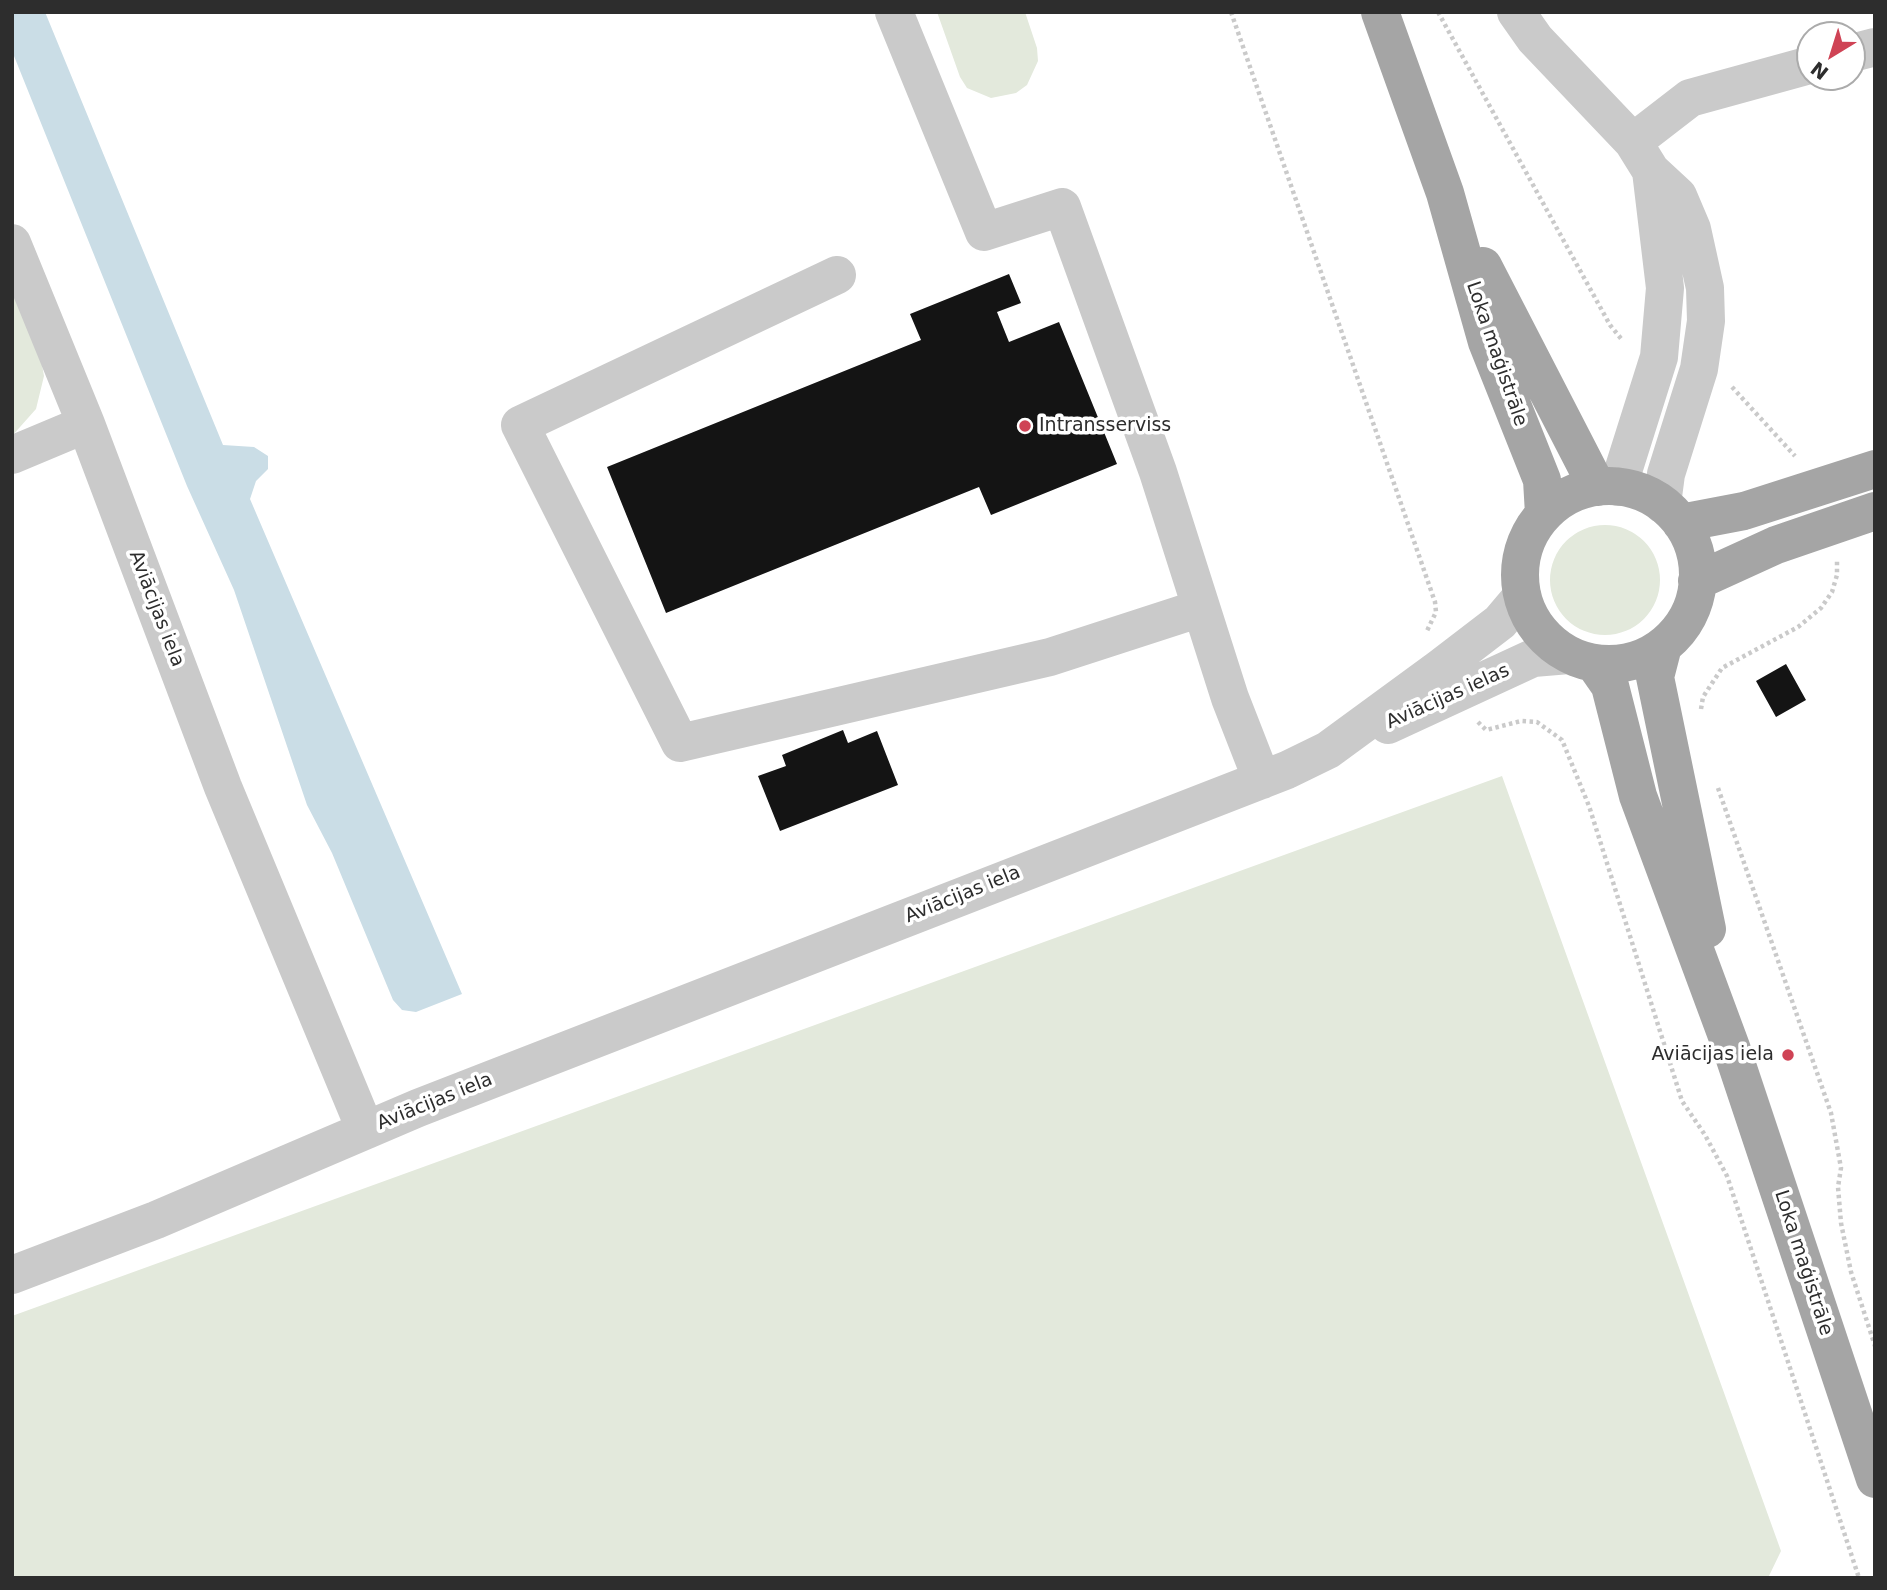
<!DOCTYPE html>
<meta charset="utf-8">
<style>
body{margin:0}
#map{position:relative;width:1887px;height:1590px;overflow:hidden;background:#fff;font-family:"DejaVu Sans",sans-serif}
canvas{display:block}
.frame{position:absolute;inset:0;border:14px solid #2d2d2d;pointer-events:none}
.north{position:absolute;left:1796px;top:21px;width:70px;height:70px;box-sizing:border-box;background:#fff;border:2px solid #ababab;border-radius:50%;rotate:218deg;font-size:19px;font-weight:700;line-height:28px;text-align:center;color:#2d2d2d}
.north::after{content:'';display:block;margin:auto;width:24px;height:32px;background:#cf4355;clip-path:polygon(50% 0,100% 100%,50% 72%,0 100%)}
</style>
<div id="map">
<canvas width="1887" height="1590"></canvas>
<div class="frame"></div>
<div class="north">N</div>
</div>
<script>
const context = document.querySelector('canvas').getContext('2d');
context.lineJoin = 'round';
function fillPath(path, color) {
  context.fillStyle = color;
  context.fill(path, 'evenodd');
}
function toPath(rows) {
  const path = new Path2D();
  for (const r of rows) {
    if (r.length === 3) {
      path.moveTo(r[0] + r[2], r[1]);
      path.arc(r[0], r[1], r[2], 0, 2 * Math.PI);
      continue;
    }
    path.moveTo(r[0], r[1]);
    for (let i = 2; i < r.length; i += 2) path.lineTo(r[i], r[i + 1]);
  }
  return path;
}
function trace(path, color, width, dash) {
  context.strokeStyle = color;
  context.lineWidth = width;
  context.lineCap = dash ? 'butt' : 'round';
  context.setLineDash(dash || []);
  context.stroke(path);
}
function label(font, color, halo, rows, align = 'center') {
  context.font = font + ' "DejaVu Sans",sans-serif';
  context.lineWidth = 7;
  context.setLineDash([]);
  context.textBaseline = 'middle';
  context.strokeStyle = halo;
  context.fillStyle = color;
  for (const [text, x, y, turn = 0] of rows) {
    context.save();
    context.translate(x, y);
    context.rotate((+turn || 0) * Math.PI / 180);
    context.textAlign = isNaN(turn) ? turn : align;
    if (halo) context.strokeText(text, 0, 0);
    context.fillText(text, 0, 0);
    context.restore();
  }
}
fillPath(toPath([
 [937,12,1025,12,1037,48,1038,61,1027,85,1016,93,991,98,967,88,960,77],
 [12,290,41,359,44,376,36,409,12,436],
 [1605,580,55],
 [1502,776,1781,1551,1768,1578,12,1578,12,1316]
]), '#e3e9dc');
fillPath(toPath([
 [12,12,45,12,223,445,254,447,268,456,268,469,256,481,250,499,462,994,416,1012,402,1010,393,1000,332,853,307,805,234,590,187,486,12,51]
]), '#cadde6');
fillPath(toPath([
 [1009,274,1021,303,997,312,1009,342,1059,322,1117,464,991,515,979,487,666,613,607,467,921,340,910,314],
 [1786,664,1806,700,1776,717,1756,681],
 [843,730,848,743,877,731,898,785,780,831,758,776,786,766,782,755]
]), '#141414');
trace(toPath([
 [1231,12,1435,602,1436,612,1426,633],
 [1438,12,1610,325,1623,341],
 [1732,387,1795,456],
 [1701,709,1703,697,1722,668,1798,627,1821,608,1832,592,1837,575,1837,560],
 [1478,722,1486,730,1521,721,1537,722,1562,740,1589,806,1682,1101,1705,1135,1727,1176,1859,1578],
 [1718,788,1831,1113,1841,1168,1838,1187,1841,1223,1851,1272,1875,1346]
]), '#cacaca', 4.5, [3.5, 3.5]);
trace(toPath([
 [894,12,984,232,1062,207,1158,472,1230,698,1262,780],
 [1516,12,1535,39,1633,142,1651,171,1678,196,1692,229,1705,288,1706,321,1699,369,1666,474,1662,504],
 [1852,53,1875,47],
 [1633,142,1690,98,1810,65],
 [12,243,86,424,223,787,365,1129],
 [837,275,520,425,680,743,1050,657,1201,608],
 [12,455,86,424],
 [1618,487,1659,357,1665,288,1651,171],
 [1388,725,1533,658,1569,655],
 [12,1275,156,1220,418,1108,1287,770,1328,750,1440,668,1500,622,1522,596]
]), '#cacaca', 38);
trace(toPath([
 [1380,12,1445,193,1487,342,1542,480,1544,514],
 [1483,266,1597,487],
 [1609,575,89],
 [1681,523,1744,511,1875,469],
 [1697,581,1776,545,1875,511],
 [1663,646,1655,677,1707,929],
 [1594,663,1610,686,1638,796,1731,1047,1875,1479]
]), '#a5a5a5', 38);
for (const [x, y, r, color] of [
 [1025,426,7,"#cf4355"],
 [1788,1055,7,"#cf4355"]
]) {
  const dot = new Path2D();
  dot.arc(x, y, r, 0, 2 * Math.PI);
  context.fillStyle = color;
  context.fill(dot);
  trace(dot, '#fff', 2.5);
}
label('19px', '#2d2d2d', '#fff', [
 ["Loka maģistrāle",1496,354,71],
 ["Aviācijas iela",156,609,69],
 ["Aviācijas ielas",1448,697,-24],
 ["Aviācijas iela",963,895,-22],
 ["Aviācijas iela",435,1102,-22],
 ["Loka maģistrāle",1803,1263,72]
]);
label('19px', '#2d2d2d', '#fff', [
 ["Intransserviss",1039,426],
 ["Aviācijas iela",1774,1055,"right"]
], 'left');
</script>
